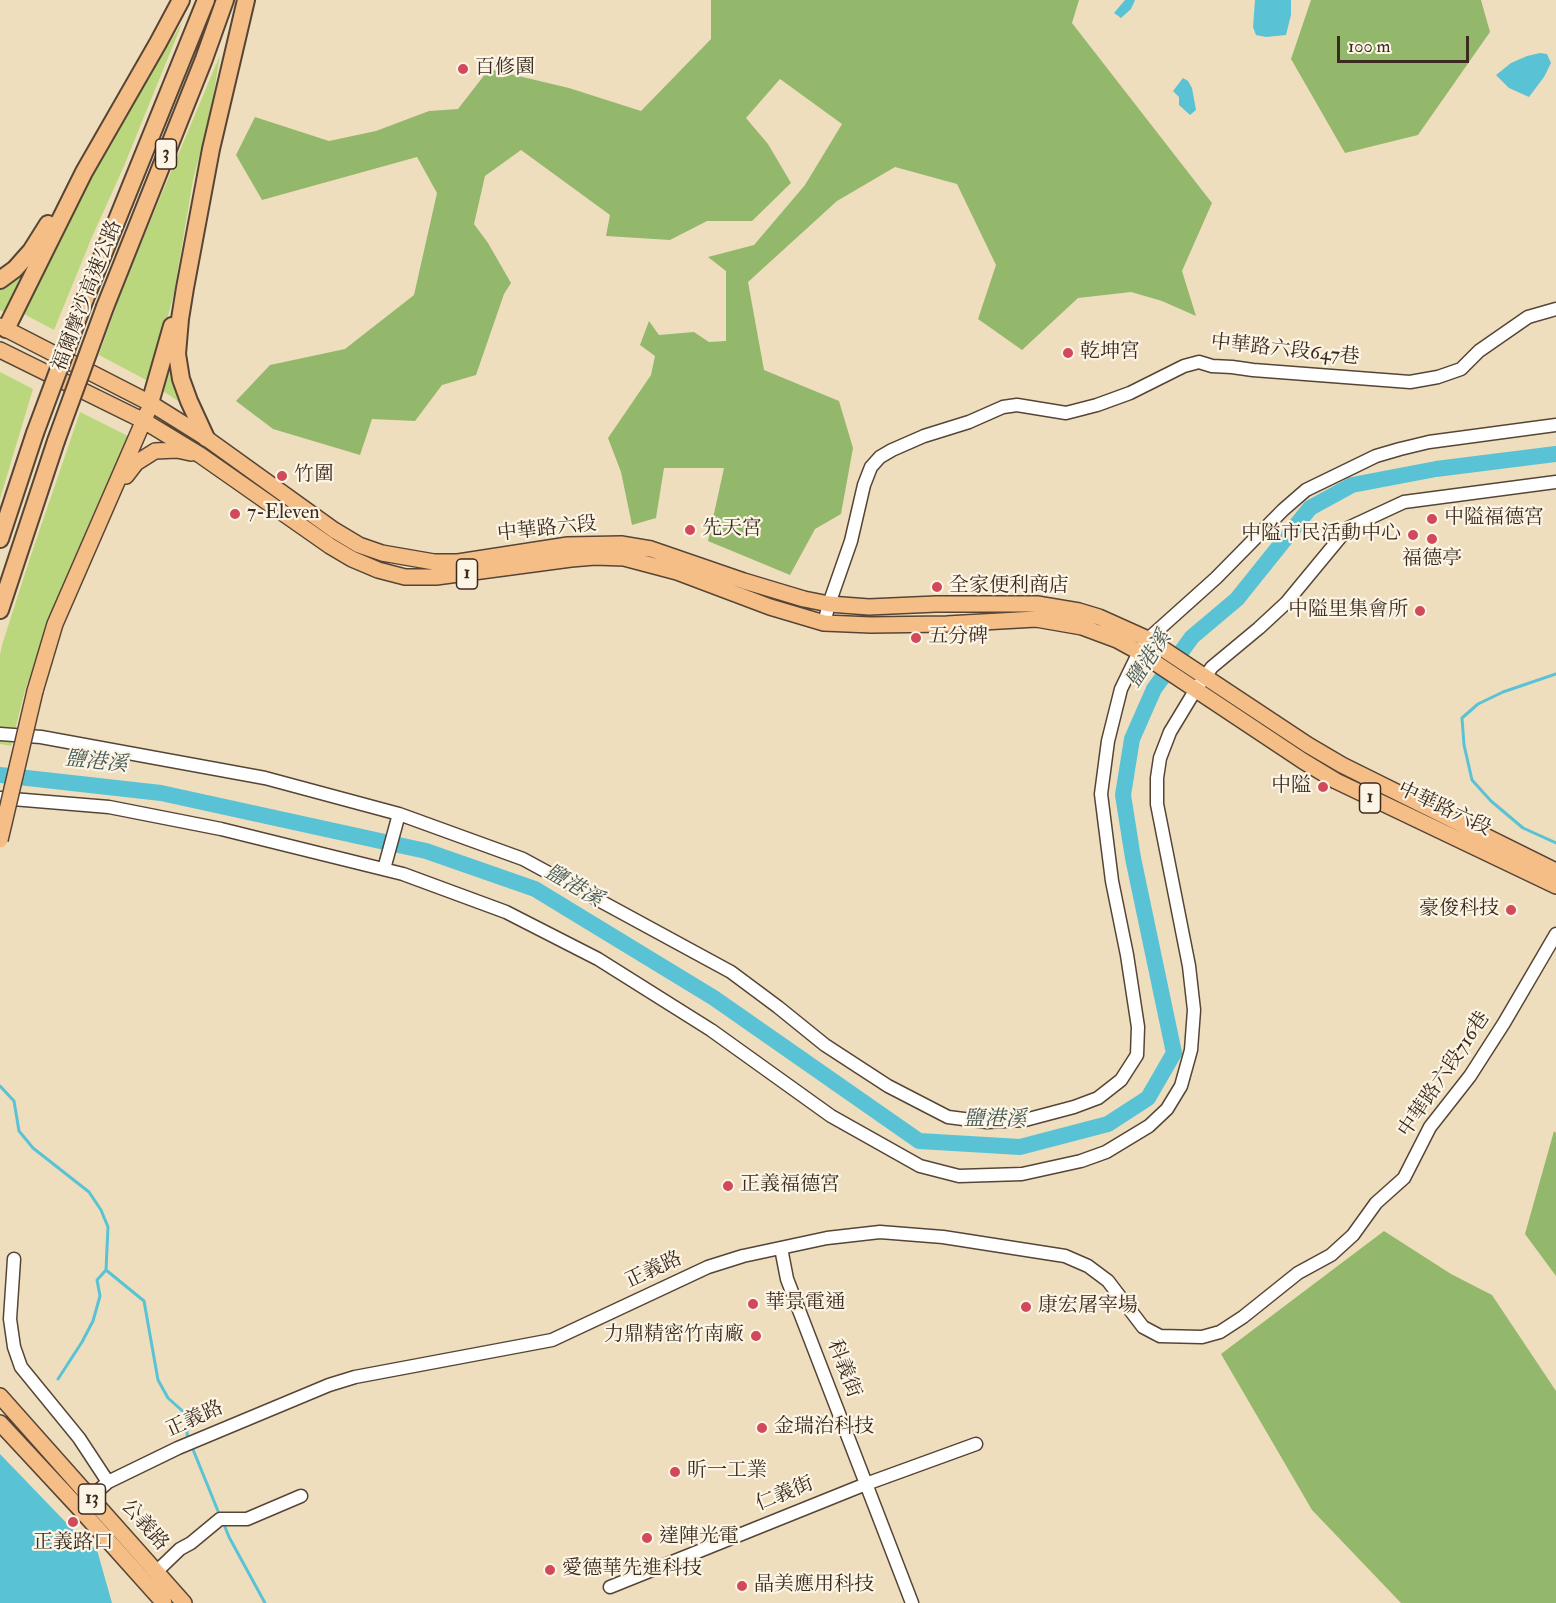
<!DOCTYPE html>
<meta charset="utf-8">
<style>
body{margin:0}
#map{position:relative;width:1556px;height:1603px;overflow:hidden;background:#efdebd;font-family:"IM FELL Double Pica",serif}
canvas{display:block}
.scale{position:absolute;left:1337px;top:36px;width:132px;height:27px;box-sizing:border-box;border:3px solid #3b2a1e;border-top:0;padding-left:8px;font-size:18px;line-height:21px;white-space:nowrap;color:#3b2a1e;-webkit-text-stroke:4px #fcf5e5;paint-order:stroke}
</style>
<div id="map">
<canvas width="1556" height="1603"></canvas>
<div class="scale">100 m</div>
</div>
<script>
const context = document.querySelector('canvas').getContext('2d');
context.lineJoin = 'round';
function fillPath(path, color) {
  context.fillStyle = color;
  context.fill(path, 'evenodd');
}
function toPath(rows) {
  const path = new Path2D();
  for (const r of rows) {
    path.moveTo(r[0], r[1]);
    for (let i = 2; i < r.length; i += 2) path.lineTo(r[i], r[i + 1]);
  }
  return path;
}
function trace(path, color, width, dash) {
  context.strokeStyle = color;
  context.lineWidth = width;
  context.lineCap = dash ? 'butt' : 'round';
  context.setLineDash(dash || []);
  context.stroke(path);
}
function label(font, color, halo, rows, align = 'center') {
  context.font = font + ' "IM FELL Double Pica","Noto Serif TC",serif';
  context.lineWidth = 4.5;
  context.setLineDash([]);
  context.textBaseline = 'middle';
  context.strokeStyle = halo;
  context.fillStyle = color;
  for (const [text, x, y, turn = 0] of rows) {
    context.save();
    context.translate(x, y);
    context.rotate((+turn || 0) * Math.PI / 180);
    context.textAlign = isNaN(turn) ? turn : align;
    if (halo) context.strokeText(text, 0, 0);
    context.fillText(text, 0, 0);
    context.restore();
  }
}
fillPath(toPath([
 [183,21,124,166,92,237,54,330,22,313,71,213,131,106],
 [220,55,211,111,193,180,174,293,163,335,148,381,99,355,123,286],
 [25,271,6,313,0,310,0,287,21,272],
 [175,341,187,407,160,389],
 [0,372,33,389,0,499],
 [80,412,130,437,92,517,42,641,24,694,11,746,0,744,0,655,2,645,30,558]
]), '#bad77d');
fillPath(toPath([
 [711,0,1079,0,1072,23,1212,203,1182,271,1196,316,1162,301,1131,292,1078,298,1022,350,978,319,996,265,957,184,895,167,837,201,748,282,764,370,839,401,853,448,841,514,815,529,790,575,708,541,724,468,664,468,656,518,632,525,621,472,608,438,651,375,655,356,640,345,649,321,659,335,694,332,709,342,726,341,726,271,708,257,754,245,805,185,842,124,780,79,746,118,768,144,791,183,752,221,707,221,670,240,606,236,610,215,521,150,485,176,474,224,488,243,511,283,504,294,476,375,442,385,415,421,372,419,360,455,273,429,236,401,270,365,345,349,414,295,437,193,417,157,262,200,236,155,255,117,329,141,376,131,429,111,458,109,489,69,569,88,641,111,711,39],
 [1311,0,1481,0,1490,32,1418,135,1345,153,1291,59],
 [1554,1131,1556,1133,1556,1276,1525,1234],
 [1384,1231,1451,1274,1492,1295,1556,1391,1556,1603,1401,1603,1312,1510,1221,1354]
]), '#93b86c');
fillPath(toPath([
 [1125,0,1135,0,1131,9,1121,18,1114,13],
 [1255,0,1291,0,1291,15,1286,35,1266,37,1256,35,1253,27],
 [1540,53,1547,54,1551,63,1544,77,1529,97,1509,88,1496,75,1511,63,1527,56],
 [1183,78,1188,81,1192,88,1196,110,1190,115,1179,105,1179,97,1173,91],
 [0,1454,80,1537,97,1550,112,1603,0,1603]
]), '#59c3d5');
trace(toPath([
 [1556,674,1503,692,1478,704,1462,718,1464,745,1472,780,1491,801,1523,828,1556,843],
 [0,1086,14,1101,19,1131,33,1148,89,1192,101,1210,108,1227,106,1270,144,1301,158,1380,168,1398,187,1415,187,1434,190,1441],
 [58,1379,82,1342,93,1321,100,1296,97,1280,106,1270],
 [192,1447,220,1516],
 [223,1522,229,1537,265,1603]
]), '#59c3d5', 3);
trace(toPath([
 [0,775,161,793,426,851,535,889,714,998,919,1141,1020,1147,1108,1124,1148,1098,1174,1053,1133,858,1123,795,1132,739,1154,689,1192,637,1237,599,1310,508,1352,485,1436,469,1556,454]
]), '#59c3d5', 16);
const minor = toPath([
 [824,623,829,604,851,541,864,485,871,467,880,457,892,450,924,436,969,422,1003,407,1017,405,1066,413,1097,405,1130,393,1184,366,1199,362,1212,366,1232,367,1253,370,1410,382,1438,377,1461,369,1479,351,1528,317,1556,309],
 [0,734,41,737,265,778,399,814,523,859,731,972,778,1007,825,1045,888,1086,948,1117,987,1122,1025,1120,1074,1107,1098,1098,1121,1080,1137,1055,1138,1027,1127,955,1112,881,1101,794,1108,741,1121,689,1139,652,1148,639,1216,578,1283,510,1306,490,1376,456,1400,449,1429,442,1556,425],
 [0,798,109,807,221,829,403,874,506,912,598,959,711,1030,831,1116,920,1166,959,1176,1022,1174,1081,1161,1106,1152,1149,1126,1167,1109,1181,1086,1191,1050,1194,1010,1189,966,1157,804,1157,778,1160,758,1170,732,1196,689,1212,667,1259,628,1286,603,1348,528,1404,502,1556,482],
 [384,869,399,814],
 [781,1248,787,1279,912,1603],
 [14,1259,10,1319,14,1347,21,1367,79,1438,108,1482],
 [84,1503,108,1482,178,1448,329,1385,355,1377,552,1340,708,1267,743,1256,827,1238,880,1232,943,1237,1065,1256,1088,1266,1108,1281,1143,1327,1160,1336,1202,1337,1220,1332,1243,1317,1298,1273,1331,1255,1353,1235,1376,1203,1404,1178,1430,1127,1470,1076,1504,1023,1556,934],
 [156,1572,180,1549,191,1543,220,1519,247,1519,301,1496],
 [610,1587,866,1484,976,1444]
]);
const major = toPath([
 [0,326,150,403,206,438,334,530,359,545,382,553,434,562,458,562,568,545,621,544,651,549,744,581,804,599,829,604,869,607,936,604,1037,604,1079,611,1099,617,1148,639,1308,745,1342,765,1556,871],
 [0,350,144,421,200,455,330,546,352,559,378,570,405,577,436,577,571,559,595,557,624,558,677,572,770,607,824,623,871,625,947,624,1036,619,1082,627,1117,640,1139,652,1303,761,1336,781,1556,886],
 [126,476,136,463,155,451,177,450,191,453],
 [35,691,55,624,147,413],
 [0,1396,184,1603],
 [0,1423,79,1508,164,1603]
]);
const highway = toPath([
 [0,280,15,269,31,251,48,224],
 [85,299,206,0],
 [105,307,204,59,225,0],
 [6,329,84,172,158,43,181,0],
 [150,403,172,326],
 [206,438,189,401,181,379,177,354,180,319,185,288,211,149,246,0],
 [0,539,35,433],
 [0,610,56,441]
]);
trace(minor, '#564536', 15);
trace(major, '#564536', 18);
trace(highway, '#564536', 20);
trace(minor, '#fff', 12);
trace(major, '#f6be87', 15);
trace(highway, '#f6be87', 16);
const majorBridge = toPath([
 [0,840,35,691]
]);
const highwayBridge = toPath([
 [35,433,85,299],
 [56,441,105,307]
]);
trace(majorBridge, '#564536', 18, []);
trace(highwayBridge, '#564536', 20, []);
trace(majorBridge, '#f6be87', 15);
trace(highwayBridge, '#f6be87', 16);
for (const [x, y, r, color] of [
 [463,69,6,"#d1495b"],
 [1068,353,6,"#d1495b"],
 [282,476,6,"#d1495b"],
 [235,514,6,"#d1495b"],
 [1432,519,6,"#d1495b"],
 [690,530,6,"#d1495b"],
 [1413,535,6,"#d1495b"],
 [1432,539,6,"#d1495b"],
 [937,587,6,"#d1495b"],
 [1420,611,6,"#d1495b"],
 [916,638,6,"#d1495b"],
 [1323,787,6,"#d1495b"],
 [1511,910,6,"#d1495b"],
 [728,1186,6,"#d1495b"],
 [753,1304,6,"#d1495b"],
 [1026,1307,6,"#d1495b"],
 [756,1336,6,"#d1495b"],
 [762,1428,6,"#d1495b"],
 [675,1472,6,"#d1495b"],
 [73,1522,6,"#d1495b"],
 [647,1538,6,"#d1495b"],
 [550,1570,6,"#d1495b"],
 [742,1586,6,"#d1495b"]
]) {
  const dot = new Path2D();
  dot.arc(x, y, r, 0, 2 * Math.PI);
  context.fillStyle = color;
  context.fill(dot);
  trace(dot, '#fcf5e5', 2);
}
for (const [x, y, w] of [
 [166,154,21],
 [467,574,21],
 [1370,798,21],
 [92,1499,27]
]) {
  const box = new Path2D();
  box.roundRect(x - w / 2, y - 15, w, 30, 4.5);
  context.fillStyle = '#fcf5e5';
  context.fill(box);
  trace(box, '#3b2a1e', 1.5);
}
label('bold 18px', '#3b2a1e', null, [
 ["3",166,154],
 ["1",467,574],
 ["1",1370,798],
 ["13",92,1499]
]);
label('20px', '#3b2a1e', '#fcf5e5', [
 ["百修園",475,69],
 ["乾坤宮",1080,353],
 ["竹圍",294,476],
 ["7-Eleven",247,514],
 ["中隘福德宮",1444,519],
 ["先天宮",702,530],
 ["中隘市民活動中心",1401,535,"right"],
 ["福德亭",1432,560,"center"],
 ["全家便利商店",949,587],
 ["中隘里集會所",1408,611,"right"],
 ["五分碑",928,638],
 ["中隘",1311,787,"right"],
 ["豪俊科技",1499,910,"right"],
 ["正義福德宮",740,1186],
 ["華景電通",765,1304],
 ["康宏屠宰場",1038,1307],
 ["力鼎精密竹南廠",744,1336,"right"],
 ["金瑞治科技",774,1428],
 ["昕一工業",687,1472],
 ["達陣光電",659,1538],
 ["正義路口",73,1544,"center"],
 ["愛德華先進科技",562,1570],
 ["晶美應用科技",754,1586]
], 'left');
label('20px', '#3b2a1e', '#fcf5e5', [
 ["福爾摩沙高速公路",88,296,-69],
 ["中華路六段647巷",1285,351,6],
 ["中華路六段",547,530,-6],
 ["中華路六段",1444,810,25],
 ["中華路六段716巷",1445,1075,-56],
 ["正義路",654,1271,-25],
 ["科義街",843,1369,69],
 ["正義路",195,1420,-24],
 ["仁義街",785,1495,-22],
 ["公義路",144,1526,49]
]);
label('italic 21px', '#445855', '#fcf5e5', [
 ["鹽港溪",1150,660,-57],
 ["鹽港溪",96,763,6],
 ["鹽港溪",573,887,30],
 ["鹽港溪",995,1120]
]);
</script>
